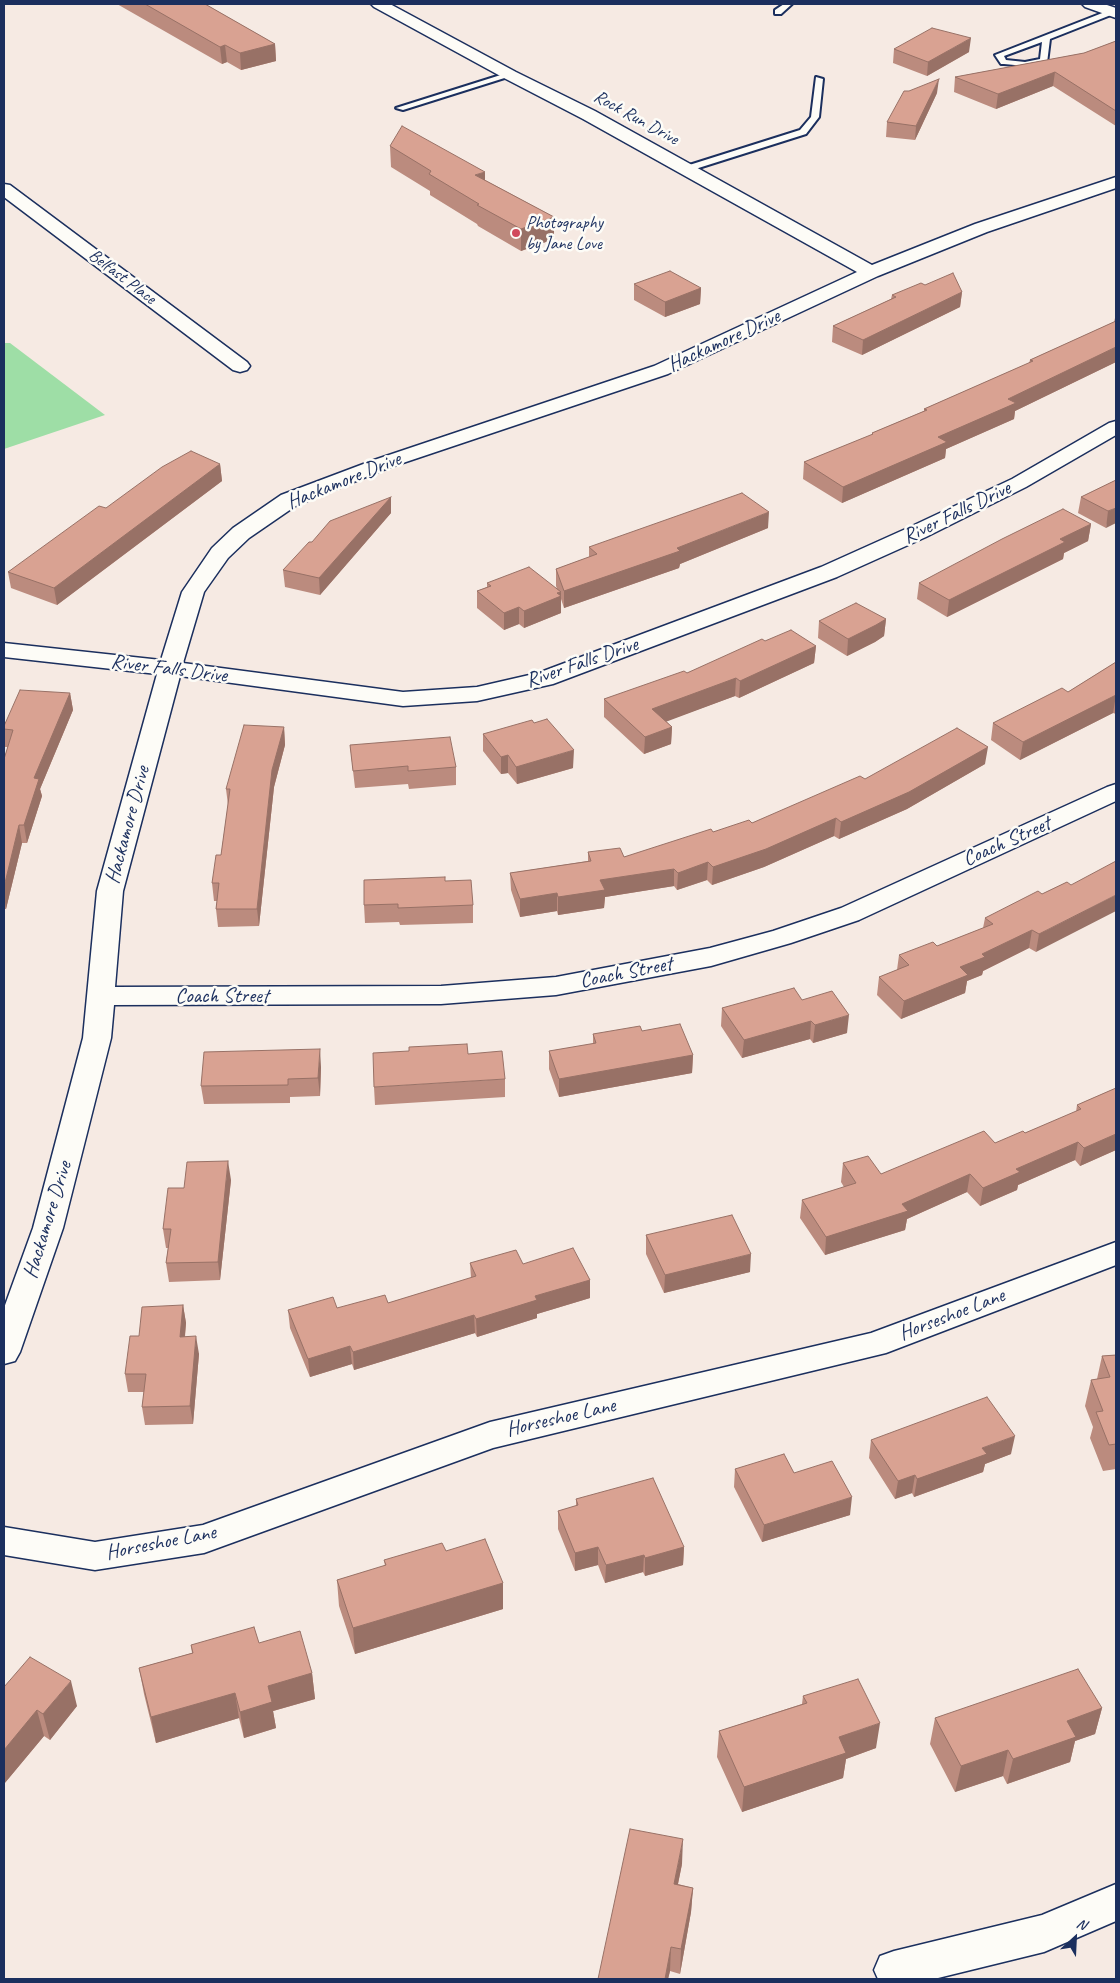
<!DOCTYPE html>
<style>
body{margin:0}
#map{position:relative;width:1120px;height:1983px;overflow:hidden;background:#f6eae3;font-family:Caveat,sans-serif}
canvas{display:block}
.frame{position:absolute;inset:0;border:5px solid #1b2f5e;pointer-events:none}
.north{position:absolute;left:1050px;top:1913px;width:50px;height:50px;-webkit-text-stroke:4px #fdfcf7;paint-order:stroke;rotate:25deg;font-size:14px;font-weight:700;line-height:20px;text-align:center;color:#1b2f5e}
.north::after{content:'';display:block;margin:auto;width:18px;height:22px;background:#1b2f5e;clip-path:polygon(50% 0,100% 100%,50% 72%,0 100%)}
</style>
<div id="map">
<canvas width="1120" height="1983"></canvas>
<div class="frame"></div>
<div class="north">N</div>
</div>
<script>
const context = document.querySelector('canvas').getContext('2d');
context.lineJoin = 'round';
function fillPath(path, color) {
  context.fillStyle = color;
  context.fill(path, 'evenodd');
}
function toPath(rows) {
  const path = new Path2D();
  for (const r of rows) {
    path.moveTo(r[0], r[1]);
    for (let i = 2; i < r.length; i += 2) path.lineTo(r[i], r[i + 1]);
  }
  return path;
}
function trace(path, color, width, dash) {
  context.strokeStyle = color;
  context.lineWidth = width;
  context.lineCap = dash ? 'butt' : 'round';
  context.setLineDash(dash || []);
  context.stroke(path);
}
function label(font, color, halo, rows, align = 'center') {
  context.font = font + ' Caveat,sans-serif';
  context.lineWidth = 5;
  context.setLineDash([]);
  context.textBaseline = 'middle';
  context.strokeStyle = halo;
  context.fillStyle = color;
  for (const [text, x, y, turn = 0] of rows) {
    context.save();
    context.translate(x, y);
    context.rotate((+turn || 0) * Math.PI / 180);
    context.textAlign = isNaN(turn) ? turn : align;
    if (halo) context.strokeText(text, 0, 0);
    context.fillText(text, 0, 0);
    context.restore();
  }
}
fillPath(toPath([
 [4,343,10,343,105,415,4,449]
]), '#9edea6');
const service = toPath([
 [784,4,792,4,781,14,775,14,775,10,784,4],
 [1110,10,1116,10,1116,13,1050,39,1047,63,1025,66,1004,64,1001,64,995,55,1110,10],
 [1042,42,1040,59,1025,62,1006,60,1004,56,1042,42],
 [507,73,514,75,403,110,396,108,507,73],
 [816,77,823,79,819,117,806,134,689,171,683,171,683,167,800,130,811,117,816,77]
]);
const minor = toPath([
 [371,4,390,4,516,72,595,111,872,265,975,224,1116,177,1116,188,987,232,878,276,668,374,388,468,297,505,249,538,228,558,204,592,183,663,403,692,477,687,538,673,821,567,910,527,1012,479,1109,423,1116,421,1116,435,1026,487,926,537,837,577,553,684,477,701,403,706,180,676,123,891,115,987,441,986,556,977,710,948,773,931,841,908,1107,787,1116,784,1116,801,859,920,791,943,711,966,556,995,441,1004,114,1005,111,1038,63,1228,20,1352,15,1361,4,1364,4,1308,33,1228,83,1038,97,891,157,674,4,657,4,643,161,660,182,592,212,548,233,528,281,495,374,460,654,366,857,272,583,119,504,78,374,7,371,4],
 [4,184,10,185,247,362,250,366,247,370,240,372,233,370,4,197,4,184],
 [1116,1242,1116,1265,886,1353,493,1448,204,1553,95,1570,4,1555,4,1527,95,1542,203,1525,490,1422,871,1333,1116,1242],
 [1116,1884,1116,1921,1044,1952,934,1979,878,1979,874,1970,880,1956,894,1951,1042,1915,1116,1884]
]);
const tertiary = toPath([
 [1082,4,1104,4,1116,8,1116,18,1085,7,1082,4]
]);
trace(service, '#1b2f5e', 4);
trace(minor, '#1b2f5e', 3);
trace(tertiary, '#1b2f5e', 3);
fillPath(service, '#fdfcf7');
fillPath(minor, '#fdfcf7');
fillPath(tertiary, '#fdfcf7');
fillPath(toPath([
 [117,4,205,4,275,44,276,61,241,70,227,62,222,64],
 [1116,41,1116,126,1053,86,996,109,954,92,955,77,1084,53],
 [894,49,969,52,927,76,893,63],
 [937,93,915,140,886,137,887,122],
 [390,146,485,180,554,217,554,239,521,251,478,226,477,224,430,195,430,191,391,167],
 [634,284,701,288,700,304,665,317,634,300],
 [925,285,962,292,960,307,862,355,832,342,833,326,891,299,892,295],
 [1116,317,1116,362,1015,411,1014,419,946,449,945,458,842,503,803,479,804,462,872,435,872,433,924,411,924,409,1029,363,1030,360,1114,322,1115,318],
 [220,464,222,481,57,605,11,588,8,572,106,508],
 [1116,480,1106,528,1078,513,1081,497],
 [391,497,391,513,320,595,285,587,283,570,312,542],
 [1091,524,1088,541,1064,553,1063,559,947,617,917,599,919,583],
 [768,528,680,564,679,568,564,608,561,599,561,613,524,628,519,624,504,630,477,608,477,591,487,587,487,583,557,589,556,586,556,569,589,557,589,547],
 [886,619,884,636,875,642,847,656,818,638,819,621],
 [765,641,816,646,814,663,739,698,735,696,666,721,672,727,671,744,644,754,604,717,604,699,687,673],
 [1116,662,1116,714,1113,713,1020,760,991,740,993,723,1068,692],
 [70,693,73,710,40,789,42,796,27,843,22,843,6,909,4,909,4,759,8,747,5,747,4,738,4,726],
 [284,727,285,745,274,787,259,926,218,927,216,909,217,901,214,901,212,883,221,855,228,805,226,789],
 [483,734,573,768,517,784,508,773,501,774,483,751],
 [350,745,456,767,456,785,409,789,408,784,355,788],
 [985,764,907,809,839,839,834,836,764,867,712,885,707,880,677,890,674,886,605,897,604,908,558,915,557,911,520,917,511,890,510,873,588,861,588,852,624,857,713,832,752,823,865,779],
 [445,881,473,905,473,923,400,925,399,922,365,923,364,905],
 [1067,882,1036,952,1029,948,983,971,982,975,967,981,965,993,901,1019,877,995,879,977,897,970,899,955,937,946,983,928,985,918,1042,894],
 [802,1000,847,1033,813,1043,810,1039,742,1058,721,1026,722,1008],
 [642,1031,693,1055,692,1073,559,1097,549,1069,549,1051,593,1044,593,1034],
 [321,1067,320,1096,290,1097,290,1103,204,1104,201,1086],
 [505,1079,505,1097,375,1105,374,1087],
 [1116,1088,1116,1150,1080,1166,1075,1160,1018,1185,1017,1190,980,1206,967,1192,907,1219,905,1230,825,1255,800,1218,802,1200,844,1187,841,1182,843,1163,881,1174,995,1143,1025,1133,1076,1112,1077,1105],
 [231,1180,220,1280,169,1282,166,1263,168,1248,166,1248,163,1229,184,1188],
 [646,1235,750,1272,664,1293,646,1254],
 [470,1263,523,1264,590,1280,590,1298,537,1314,537,1318,477,1337,475,1333,354,1370,352,1364,310,1377,290,1328,288,1310,337,1308,388,1303,471,1278],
 [183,1305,186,1323,185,1337,199,1354,193,1424,145,1425,142,1407,144,1392,128,1392,125,1374,139,1336],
 [1116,1355,1116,1469,1103,1471,1090,1438,1093,1427,1085,1406,1091,1380,1097,1379,1102,1356],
 [871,1440,1011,1454,985,1464,983,1472,914,1497,912,1493,895,1499,869,1458],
 [735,1469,794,1473,850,1515,762,1542,734,1487],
 [576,1499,684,1547,683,1565,645,1576,643,1572,605,1583,598,1565,575,1571,558,1529,558,1511,576,1506],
 [384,1560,503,1583,503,1609,355,1654,339,1606,337,1580,385,1566],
 [259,1643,312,1673,315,1699,273,1711,276,1728,244,1738,239,1718,156,1743,144,1694,139,1668,192,1653,191,1645],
 [4,1687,77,1706,50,1740,44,1736,4,1784],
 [803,1696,876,1748,846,1759,843,1778,742,1812,717,1757,719,1731,802,1704],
 [1102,1708,1095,1734,1075,1741,1070,1762,1007,1784,1003,1776,955,1792,930,1744,935,1718],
 [682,1864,678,1884,693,1888,691,1912,680,1974,670,1971,668,1979,598,1979]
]), '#bb8b7e');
fillPath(toPath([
 [971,38,969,52,927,76,928,62],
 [275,44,276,61,241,70,240,53],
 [225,45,227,62,222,64,220,47],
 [1055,72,1053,86,996,109,998,94],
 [939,79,937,93,915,140,916,126],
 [485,172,485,193,475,175],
 [554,217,554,239,521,251,521,229],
 [701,288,700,304,665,317,665,302],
 [962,292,960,307,862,355,863,340],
 [1116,347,1116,362,1015,411,1014,419,946,449,945,458,842,503,843,487,938,437,1008,399],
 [220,464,222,481,57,605,54,588],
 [391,497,391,513,320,595,319,578],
 [1116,508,1116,523,1106,528,1108,511],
 [769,512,768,528,680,564,679,568,564,608,564,591,677,548],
 [1091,524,1088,541,1064,553,1063,559,947,617,949,600,1060,539],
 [561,592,561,613,524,628,524,611],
 [519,607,519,624,504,630,504,613],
 [886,619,884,636,875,642,847,656,848,639],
 [816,646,814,663,739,698,740,681],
 [736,678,735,696,652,727,652,709],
 [70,693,73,710,40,789,42,796,27,843,24,825,34,778],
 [1116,695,1113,713,1020,760,1023,742],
 [284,727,285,745,274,787,259,926,257,909,272,770],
 [672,727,671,744,644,754,645,737],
 [988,747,985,764,907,809,839,839,841,822],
 [574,750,573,768,517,784,516,767],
 [508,755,508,773,501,774,501,757],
 [836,818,834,836,764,867,712,885,713,867],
 [19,825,22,843,6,909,4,896,4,887],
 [708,862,707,880,677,890,678,873],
 [674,869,674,886,605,897,604,908,558,915,558,897,600,880],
 [557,893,557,911,520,917,520,899],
 [1116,895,1116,911,1036,952,1039,934],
 [1032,930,1029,948,983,971,982,975,967,981,965,993,901,1019,904,1001,982,954],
 [849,1015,847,1033,813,1043,815,1025],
 [811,1021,810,1039,742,1058,744,1040],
 [320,1049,321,1067,320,1096,318,1078],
 [693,1055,692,1073,559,1097,559,1079],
 [1116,1134,1116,1150,1080,1166,1084,1148],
 [1078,1142,1075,1160,1018,1185,1017,1190,980,1206,983,1188,1016,1169],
 [228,1161,231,1180,220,1280,218,1262],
 [970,1174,967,1192,907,1219,905,1230,825,1255,826,1237],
 [751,1254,750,1272,664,1293,665,1275],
 [590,1280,590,1298,537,1314,537,1318,477,1337,476,1319,535,1296],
 [183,1305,186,1323,183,1355,180,1337],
 [474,1315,475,1333,354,1370,353,1352],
 [196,1336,199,1354,193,1424,190,1406],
 [350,1346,352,1364,310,1377,308,1359],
 [1015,1436,1011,1454,985,1464,983,1472,914,1497,917,1479,982,1448],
 [915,1475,912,1493,895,1499,898,1481],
 [852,1497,850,1515,762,1542,764,1525],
 [598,1547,598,1565,575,1571,575,1553],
 [684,1547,683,1565,645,1576,645,1558],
 [644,1555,643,1572,605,1583,606,1565],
 [503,1583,503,1609,355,1654,353,1628],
 [312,1673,315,1699,273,1711,276,1728,244,1738,240,1712,268,1686],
 [71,1681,77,1706,50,1740,43,1714],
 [235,1693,239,1718,156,1743,151,1717],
 [1102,1708,1095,1734,1075,1741,1070,1762,1007,1784,1013,1759,1067,1721],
 [37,1710,44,1736,4,1784,4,1750],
 [880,1723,876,1748,846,1759,843,1778,742,1812,744,1787,839,1737],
 [1008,1750,1003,1776,955,1792,961,1766],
 [683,1839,682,1864,673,1908,674,1884],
 [693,1888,691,1912,680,1974,681,1949],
 [671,1947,670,1971,668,1979,665,1979]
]), '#987166');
const building = toPath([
 [145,4,205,4,275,44,240,53,225,45,220,47,145,4],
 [932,28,971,38,928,62,894,49,932,28],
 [1116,41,1116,111,1055,72,998,94,955,77,1084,53,1116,41],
 [939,79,916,126,887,122,904,91,909,91,939,79],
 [402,126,485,172,475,175,554,217,521,229,477,205,479,204,429,174,431,171,390,146,402,126],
 [670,271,701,288,665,302,634,284,670,271],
 [953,273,962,292,863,340,833,326,896,297,892,295,921,283,925,285,953,273],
 [1116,321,1116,347,1008,399,1016,403,938,437,947,442,843,487,804,462,873,434,872,433,927,410,924,409,1033,361,1030,360,1116,321],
 [191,451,220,464,54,588,8,572,99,506,106,508,162,467,191,451],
 [1116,480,1116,508,1108,511,1081,497,1116,480],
 [742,493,769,512,677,548,680,551,564,591,556,569,597,554,589,547,742,493],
 [391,497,319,578,283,570,309,542,312,542,330,521,391,497],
 [1063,509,1091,524,1060,539,1065,542,949,600,919,583,1002,539,1063,509],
 [529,567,561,592,557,593,561,596,524,611,519,607,504,613,477,591,491,586,487,583,529,567],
 [856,603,886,619,876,625,848,639,819,621,856,603],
 [791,630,816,646,740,681,736,678,652,709,672,727,645,737,604,699,684,671,687,673,762,639,765,641,791,630],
 [1116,662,1116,695,1023,742,993,723,1062,688,1068,692,1116,662],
 [20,690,70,693,34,778,39,779,24,825,19,825,4,887,4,759,13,730,4,729,4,726,20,690],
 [547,719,574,750,516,767,508,755,501,757,483,734,532,720,534,723,547,719],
 [244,725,284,727,272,770,257,909,216,909,219,883,212,883,216,855,221,855,230,789,226,789,244,725],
 [957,728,988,747,909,792,841,822,836,818,766,849,713,867,708,862,678,873,674,869,600,880,605,890,558,897,557,893,520,899,510,873,591,861,588,852,620,848,624,857,711,829,713,832,749,820,752,823,860,776,865,779,957,728],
 [450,737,456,767,408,771,408,766,353,771,350,745,450,737],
 [1116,861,1116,895,1039,934,1032,930,982,954,985,957,960,967,968,975,904,1001,879,977,909,965,899,955,933,942,937,946,993,924,985,918,1038,891,1042,894,1067,882,1071,885,1116,861],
 [445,877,445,881,471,880,473,905,398,908,398,904,364,905,364,880,445,877],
 [794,988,802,1000,832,991,849,1015,815,1025,811,1021,744,1040,722,1008,794,988],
 [680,1024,693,1055,559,1079,549,1051,596,1043,593,1034,640,1026,642,1031,680,1024],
 [467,1044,468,1054,502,1051,505,1079,374,1087,373,1053,409,1051,409,1047,467,1044],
 [320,1049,318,1078,288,1079,288,1085,201,1086,204,1052,320,1049],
 [1116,1088,1116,1134,1084,1148,1078,1142,1016,1169,1020,1172,983,1188,970,1174,902,1204,908,1211,826,1237,802,1200,856,1183,843,1163,868,1156,881,1174,984,1131,995,1143,1023,1131,1025,1133,1081,1109,1077,1105,1116,1088],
 [228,1161,218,1262,166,1263,171,1229,163,1229,168,1188,184,1188,187,1162,228,1161],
 [732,1215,751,1254,665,1275,646,1235,732,1215],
 [573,1248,590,1280,535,1296,537,1300,476,1319,474,1315,353,1352,350,1346,308,1359,288,1310,333,1297,337,1308,385,1295,388,1303,476,1276,470,1263,516,1250,523,1264,573,1248],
 [183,1305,180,1337,196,1336,190,1406,142,1407,146,1374,125,1374,130,1336,139,1336,142,1307,183,1305],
 [1116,1355,1116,1444,1109,1445,1096,1412,1103,1411,1091,1380,1110,1377,1102,1356,1116,1355],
 [987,1397,1015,1436,982,1448,987,1454,917,1479,915,1475,898,1481,871,1440,987,1397],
 [784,1454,794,1473,832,1461,852,1497,764,1525,735,1469,784,1454],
 [653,1478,684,1547,645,1558,644,1555,606,1565,598,1547,575,1553,558,1511,578,1505,576,1499,653,1478],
 [485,1539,503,1583,353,1628,337,1580,386,1565,384,1560,442,1543,446,1551,485,1539],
 [254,1627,259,1643,300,1631,312,1673,268,1686,272,1702,240,1712,235,1693,151,1717,139,1668,193,1653,191,1645,254,1627],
 [30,1657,71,1681,43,1714,37,1710,4,1750,4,1687,30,1657],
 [1078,1669,1102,1708,1067,1721,1076,1737,1013,1759,1008,1750,961,1766,935,1718,1078,1669],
 [858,1679,880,1723,839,1737,846,1753,744,1787,719,1731,807,1703,803,1696,858,1679],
 [630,1829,683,1839,674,1884,693,1888,681,1949,671,1947,665,1979,598,1979,630,1829]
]);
fillPath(building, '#d9a292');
trace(building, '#987166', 1);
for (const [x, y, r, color] of [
 [516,233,5,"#d1495b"]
]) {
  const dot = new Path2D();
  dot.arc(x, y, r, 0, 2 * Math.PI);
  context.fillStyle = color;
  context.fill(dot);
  trace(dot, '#fdfcf7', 2);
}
label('18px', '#1b2f5e', '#fdfcf7', [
 ["Rock Run Drive",636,118,29],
 ["Belfast Place",122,277,37]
]);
label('18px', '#1b2f5e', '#fdfcf7', [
 ["Photography",526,223],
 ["by Jane Love",526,244]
], 'left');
label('21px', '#1b2f5e', '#fdfcf7', [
 ["Hackamore Drive",724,341,-25],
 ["Hackamore Drive",344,481,-22],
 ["River Falls Drive",957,513,-26],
 ["River Falls Drive",582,663,-19],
 ["River Falls Drive",169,669,7],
 ["Hackamore Drive",128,825,-75],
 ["Coach Street",1007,842,-24],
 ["Coach Street",626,973,-11],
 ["Coach Street",222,996],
 ["Hackamore Drive",48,1220,-73],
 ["Horseshoe Lane",952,1315,-21],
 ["Horseshoe Lane",561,1418,-13],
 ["Horseshoe Lane",161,1543,-11]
]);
</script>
